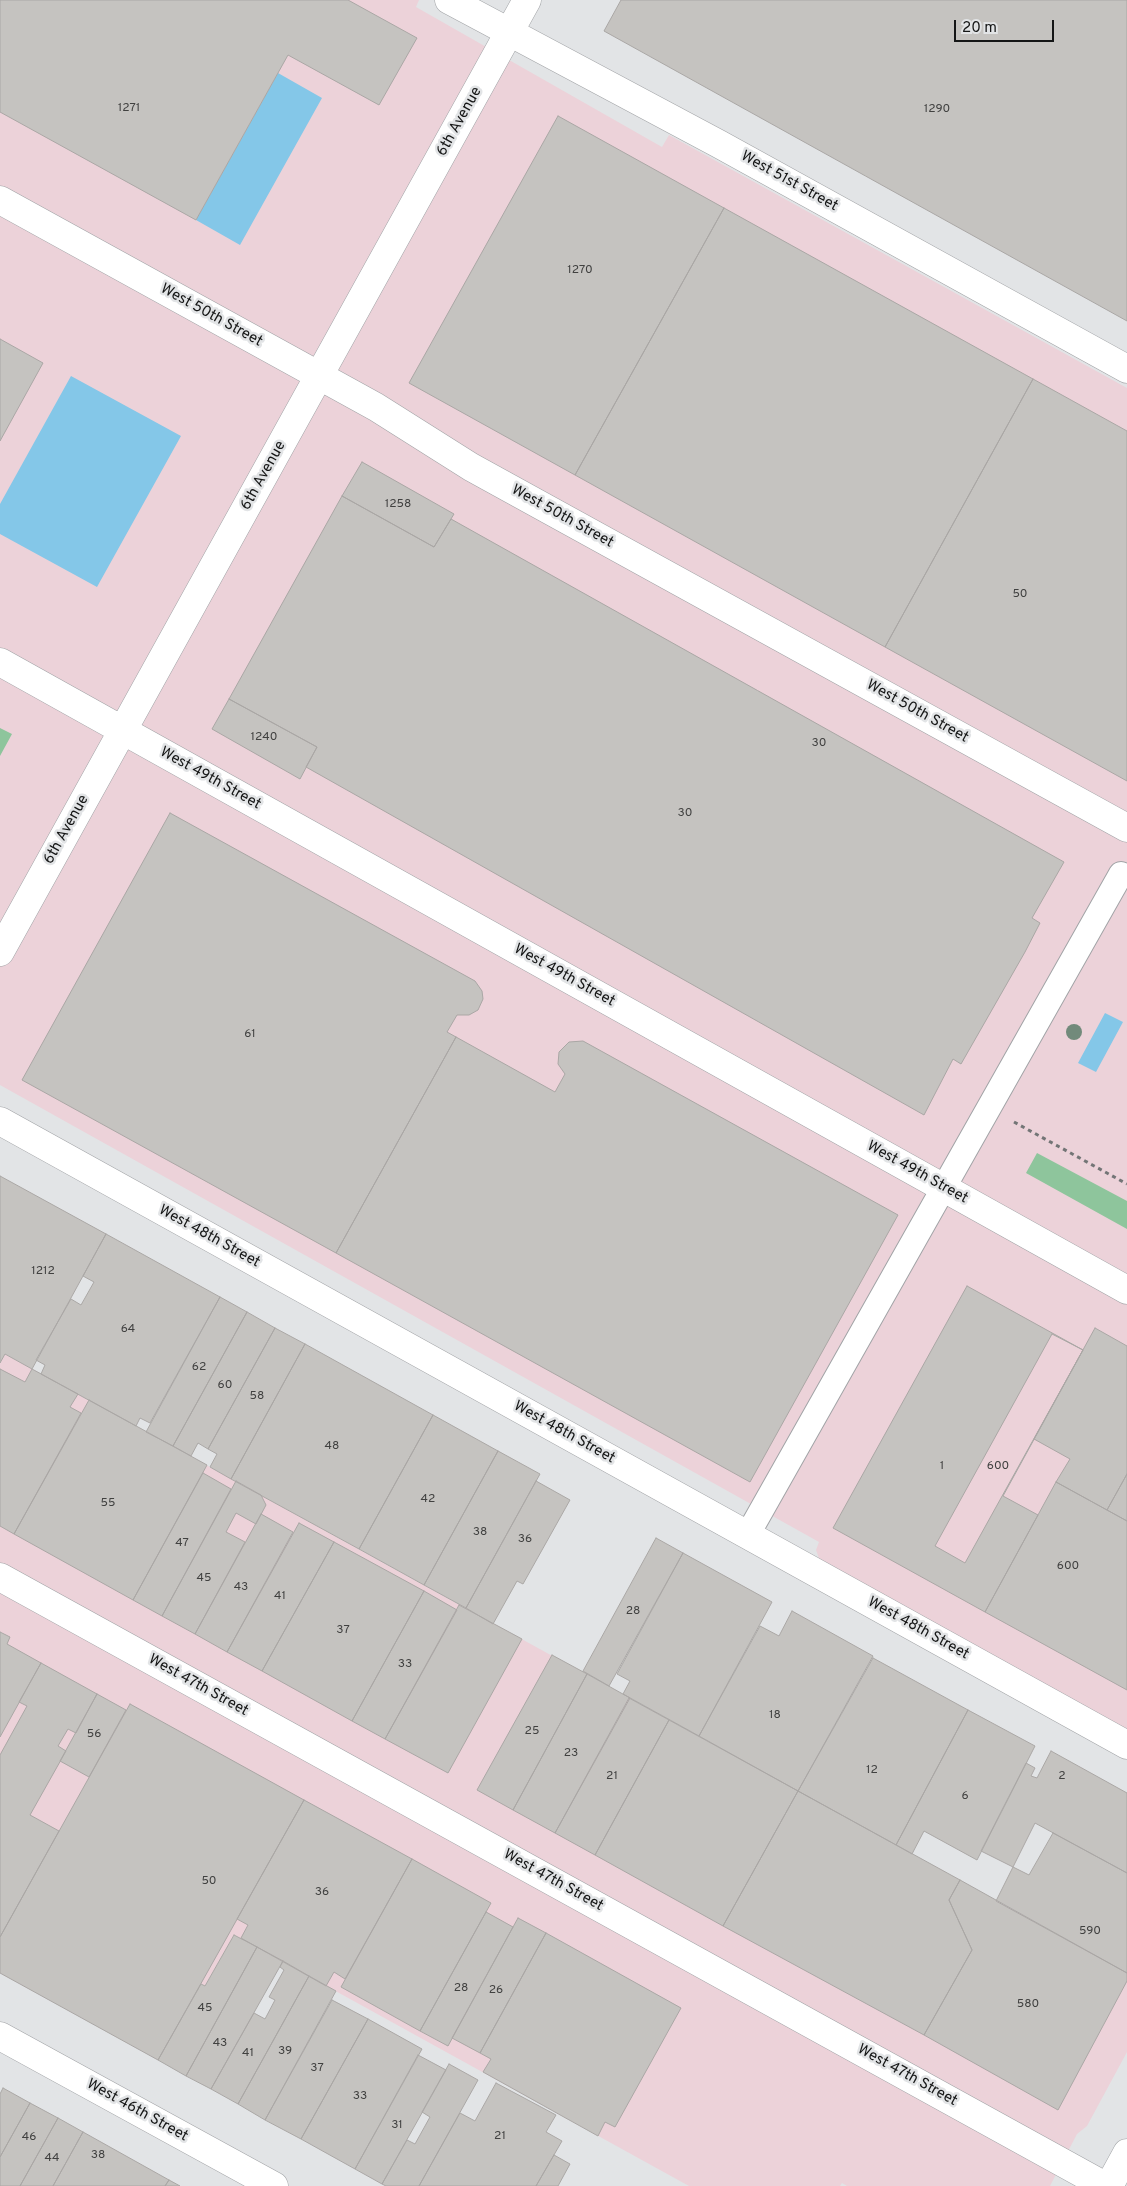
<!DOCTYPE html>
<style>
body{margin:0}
#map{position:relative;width:1127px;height:2186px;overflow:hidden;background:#e2e4e6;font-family:Overpass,sans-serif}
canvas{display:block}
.scale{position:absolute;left:954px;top:20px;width:100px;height:22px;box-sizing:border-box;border:2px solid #151616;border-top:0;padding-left:6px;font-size:15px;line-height:18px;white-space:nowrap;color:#151616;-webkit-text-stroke:4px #e2e4e6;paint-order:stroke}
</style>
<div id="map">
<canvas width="1127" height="2186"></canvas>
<div class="scale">20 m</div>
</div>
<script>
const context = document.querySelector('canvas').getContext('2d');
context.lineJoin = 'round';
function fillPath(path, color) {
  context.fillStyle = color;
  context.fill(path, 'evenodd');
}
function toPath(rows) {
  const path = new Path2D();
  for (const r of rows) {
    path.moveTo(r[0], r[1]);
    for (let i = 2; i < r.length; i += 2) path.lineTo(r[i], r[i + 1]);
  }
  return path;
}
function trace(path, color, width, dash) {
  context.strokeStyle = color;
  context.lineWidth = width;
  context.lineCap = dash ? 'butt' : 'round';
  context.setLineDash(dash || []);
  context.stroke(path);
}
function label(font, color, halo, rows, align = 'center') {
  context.font = font + ' Overpass,sans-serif';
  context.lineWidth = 5;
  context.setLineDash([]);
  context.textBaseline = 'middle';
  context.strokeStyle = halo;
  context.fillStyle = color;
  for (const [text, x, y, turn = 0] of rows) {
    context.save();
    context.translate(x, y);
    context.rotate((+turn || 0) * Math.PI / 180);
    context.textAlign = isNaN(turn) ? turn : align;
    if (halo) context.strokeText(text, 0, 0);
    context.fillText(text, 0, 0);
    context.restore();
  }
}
fillPath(toPath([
 [0,0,419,0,416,7,662,147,669,135,1127,388,1127,1474,1107,1510,1127,1521,1127,1733,820,1561,816,1550,819,1542,0,1085],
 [5,1354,1127,1973,1127,2052,1087,2126,1077,2134,1050,2186,847,2186,842,2183,840,2186,689,2186,234,1935,205,1986,201,1984,158,2060,0,1973,0,1363]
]), '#ecd2d9');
fillPath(toPath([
 [0,728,12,734,0,756],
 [1037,1153,1127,1201,1127,1229,1026,1173]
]), '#8ec59c');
fillPath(toPath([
 [278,73,322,98,240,245,196,220],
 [71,376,181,436,97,587,0,534,0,504],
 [1105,1013,1123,1022,1096,1072,1078,1063]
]), '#84c7e8');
const building = toPath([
 [0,0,348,0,417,38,379,105,288,55,196,220,0,112,0,0],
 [621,0,1127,0,1127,321,604,31,621,0],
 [558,116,724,208,575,475,409,383,558,116],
 [724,208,1033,379,885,647,575,475,724,208],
 [0,339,43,363,0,441,0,339],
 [1033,379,1127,431,1127,781,885,647,1033,379],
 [362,462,454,514,434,547,342,496,362,462],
 [342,496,434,547,451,519,1064,862,1032,918,1040,923,1025,952,961,1064,953,1059,924,1115,306,767,317,747,229,699,342,496],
 [229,699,317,747,300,779,212,729,229,699],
 [170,813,475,981,482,991,483,999,478,1010,469,1015,457,1015,447,1032,456,1037,336,1253,22,1080,170,813],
 [456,1037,555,1092,565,1074,558,1064,559,1052,569,1042,583,1041,898,1215,750,1482,336,1253,456,1037],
 [0,1176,106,1234,32,1369,5,1354,0,1363,0,1176],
 [106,1234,220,1297,150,1423,140,1418,136,1426,41,1374,45,1365,36,1360,71,1299,81,1305,94,1282,83,1276,106,1234],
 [967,1286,1083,1350,1003,1496,1038,1515,985,1612,833,1528,967,1286],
 [220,1297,247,1312,173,1446,146,1432,220,1297],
 [247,1312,275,1328,208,1449,198,1443,191,1456,173,1446,247,1312],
 [275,1328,305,1344,231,1479,210,1467,217,1454,208,1449,275,1328],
 [1095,1328,1127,1346,1127,1474,1107,1510,1056,1482,1070,1459,1034,1439,1095,1328],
 [1052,1334,1083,1350,965,1563,935,1546,1052,1334],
 [305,1344,433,1415,359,1549,231,1479,305,1344],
 [0,1369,25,1382,32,1369,78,1394,70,1407,81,1413,14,1534,0,1526,0,1369],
 [89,1400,207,1465,133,1600,14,1534,89,1400],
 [433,1415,498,1451,424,1585,359,1549,433,1415],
 [498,1451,540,1474,466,1608,424,1585,498,1451],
 [203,1473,231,1489,162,1616,133,1600,203,1473],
 [1127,1474,1127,1521,1107,1510,1127,1474],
 [236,1481,261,1495,266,1505,256,1524,236,1513,226,1532,245,1542,195,1634,162,1616,236,1481],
 [536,1481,570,1500,523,1584,517,1581,493,1624,466,1608,536,1481],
 [1056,1482,1127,1521,1127,1690,985,1612,1056,1482],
 [261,1514,293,1532,227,1652,195,1634,261,1514],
 [299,1523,334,1542,262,1671,227,1652,299,1523],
 [656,1538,683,1553,609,1686,583,1671,656,1538],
 [334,1542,424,1591,352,1721,262,1671,334,1542],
 [683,1553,772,1602,699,1736,623,1694,630,1681,617,1674,683,1553],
 [424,1591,457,1610,385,1739,352,1721,424,1591],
 [459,1605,522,1639,448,1773,385,1739,459,1605],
 [792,1611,873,1656,798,1791,699,1736,760,1626,779,1636,792,1611],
 [0,1632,10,1637,7,1644,41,1663,0,1737,0,1632],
 [552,1655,587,1674,513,1810,477,1790,552,1655],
 [873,1658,968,1710,896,1845,798,1791,873,1658],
 [41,1663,97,1694,76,1733,68,1729,58,1746,66,1751,30,1815,59,1831,0,1937,0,1755,27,1706,19,1702,41,1663],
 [587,1674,630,1698,555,1833,513,1810,587,1674],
 [97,1694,126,1710,89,1777,60,1761,97,1694],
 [629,1698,669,1720,595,1855,555,1833,629,1698],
 [130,1704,304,1800,158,2060,0,1973,0,1937,130,1704],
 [968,1710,1035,1746,977,1860,924,1831,912,1854,896,1845,968,1710],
 [669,1720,798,1791,723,1926,595,1855,669,1720],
 [1051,1751,1127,1793,1127,1873,1035,1823,1013,1867,981,1851,1026,1763,1035,1768,1031,1776,1037,1778,1051,1751],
 [798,1791,960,1880,949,1900,972,1950,924,2035,723,1926,798,1791],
 [304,1800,412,1859,345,1979,334,1972,326,1986,241,1938,248,1925,237,1919,304,1800],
 [1053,1833,1127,1873,1127,1973,996,1901,1013,1867,1029,1875,1053,1833],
 [412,1859,491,1903,420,2031,341,1987,412,1859],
 [960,1880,1127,1973,1127,1981,1058,2110,924,2035,972,1950,949,1900,960,1880],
 [486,1912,513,1927,448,2046,420,2031,486,1912],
 [518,1918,546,1933,480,2053,452,2038,518,1918],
 [546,1933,681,2008,615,2127,605,2122,598,2136,483,2072,491,2059,480,2053,546,1933],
 [234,1935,257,1947,186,2076,158,2060,201,1984,205,1986,234,1935],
 [257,1947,283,1961,211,2089,186,2076,257,1947],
 [283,1961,309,1976,238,2104,211,2089,254,2013,265,2019,275,2000,269,1997,284,1970,280,1967,283,1961],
 [309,1976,336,1991,265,2120,238,2104,309,1976],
 [332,2000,368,2019,301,2139,265,2120,332,2000],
 [368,2019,422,2049,355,2169,301,2139,368,2019],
 [418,2055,446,2070,382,2184,355,2169,418,2055],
 [449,2064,478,2080,419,2186,386,2186,382,2184,407,2140,415,2144,430,2117,422,2112,449,2064],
 [496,2083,556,2115,546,2132,562,2141,536,2186,419,2186,460,2113,475,2121,496,2083],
 [3,2088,30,2103,0,2157,0,2094,3,2088],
 [30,2103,58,2118,20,2186,0,2186,0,2157,30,2103],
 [58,2118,83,2132,53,2186,20,2186,58,2118],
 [83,2132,169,2180,165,2186,53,2186,83,2132],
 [554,2155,570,2164,558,2186,536,2186,554,2155],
 [169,2180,180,2186,165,2186,169,2180]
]);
fillPath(building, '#c5c3c0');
trace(building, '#aaa7a5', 1);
const pedestrian = toPath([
 [748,1534,1121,874]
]);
const minor = toPath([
 [449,0,719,144,1127,369],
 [0,1121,1127,1745],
 [0,1577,1105,2186]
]);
const secondary = toPath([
 [0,200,376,407,471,467,1127,828],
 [0,662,1127,1290],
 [0,952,527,0],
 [0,2036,274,2186],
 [1109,2186,1127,2153]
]);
trace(pedestrian, '#a1a3a6', 26);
trace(minor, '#a1a3a6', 29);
trace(secondary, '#a1a3a6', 29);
trace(toPath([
 [1014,1122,1127,1184]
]), '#737576', 3, [4, 4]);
trace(pedestrian, '#fff', 24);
trace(minor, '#fff', 28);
trace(secondary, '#fff', 28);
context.fillStyle = '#728a7b';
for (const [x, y] of [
 [1074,1032]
]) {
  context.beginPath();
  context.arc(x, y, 8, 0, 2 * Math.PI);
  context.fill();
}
label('12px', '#414140', null, [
 ["1271",129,109],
 ["1290",937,110],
 ["1270",580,271],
 ["1258",398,505],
 ["50",1020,595],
 ["1240",264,738],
 ["30",819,744],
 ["30",685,814],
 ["61",250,1035],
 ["1212",43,1272],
 ["64",128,1330],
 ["62",199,1368],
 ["60",225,1386],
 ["58",257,1397],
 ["48",332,1447],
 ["1",942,1467],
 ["600",998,1467],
 ["42",428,1500],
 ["55",108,1504],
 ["38",480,1533],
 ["36",525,1540],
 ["47",182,1544],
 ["600",1068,1567],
 ["45",204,1579],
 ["43",241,1588],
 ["41",280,1597],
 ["28",633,1612],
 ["37",343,1631],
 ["33",405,1665],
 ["18",775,1716],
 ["25",532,1732],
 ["56",94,1735],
 ["23",571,1754],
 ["12",872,1771],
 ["21",612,1777],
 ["2",1062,1777],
 ["6",965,1797],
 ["50",209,1882],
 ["36",322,1893],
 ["590",1090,1932],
 ["28",461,1989],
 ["26",496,1991],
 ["580",1028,2005],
 ["45",205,2009],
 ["43",220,2044],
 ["39",285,2052],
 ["41",248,2054],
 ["37",317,2069],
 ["33",360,2097],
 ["31",397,2126],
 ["21",500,2137],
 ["46",29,2138],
 ["38",98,2156],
 ["44",52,2159]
]);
label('15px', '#151616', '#e2e4e6', [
 ["6th Avenue",460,122,-61],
 ["West 51st Street",789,182,29],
 ["West 50th Street",211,316,29],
 ["6th Avenue",264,476,-61],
 ["West 50th Street",562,517,29],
 ["West 50th Street",917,712,29],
 ["West 49th Street",210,779,29],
 ["6th Avenue",67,830,-61],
 ["West 49th Street",564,976,29],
 ["West 49th Street",917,1173,29],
 ["West 48th Street",209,1237,29],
 ["West 48th Street",564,1433,29],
 ["West 48th Street",918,1629,29],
 ["West 47th Street",198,1686,29],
 ["West 47th Street",553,1881,29],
 ["West 47th Street",907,2076,29],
 ["West 46th Street",137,2111,29]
]);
</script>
